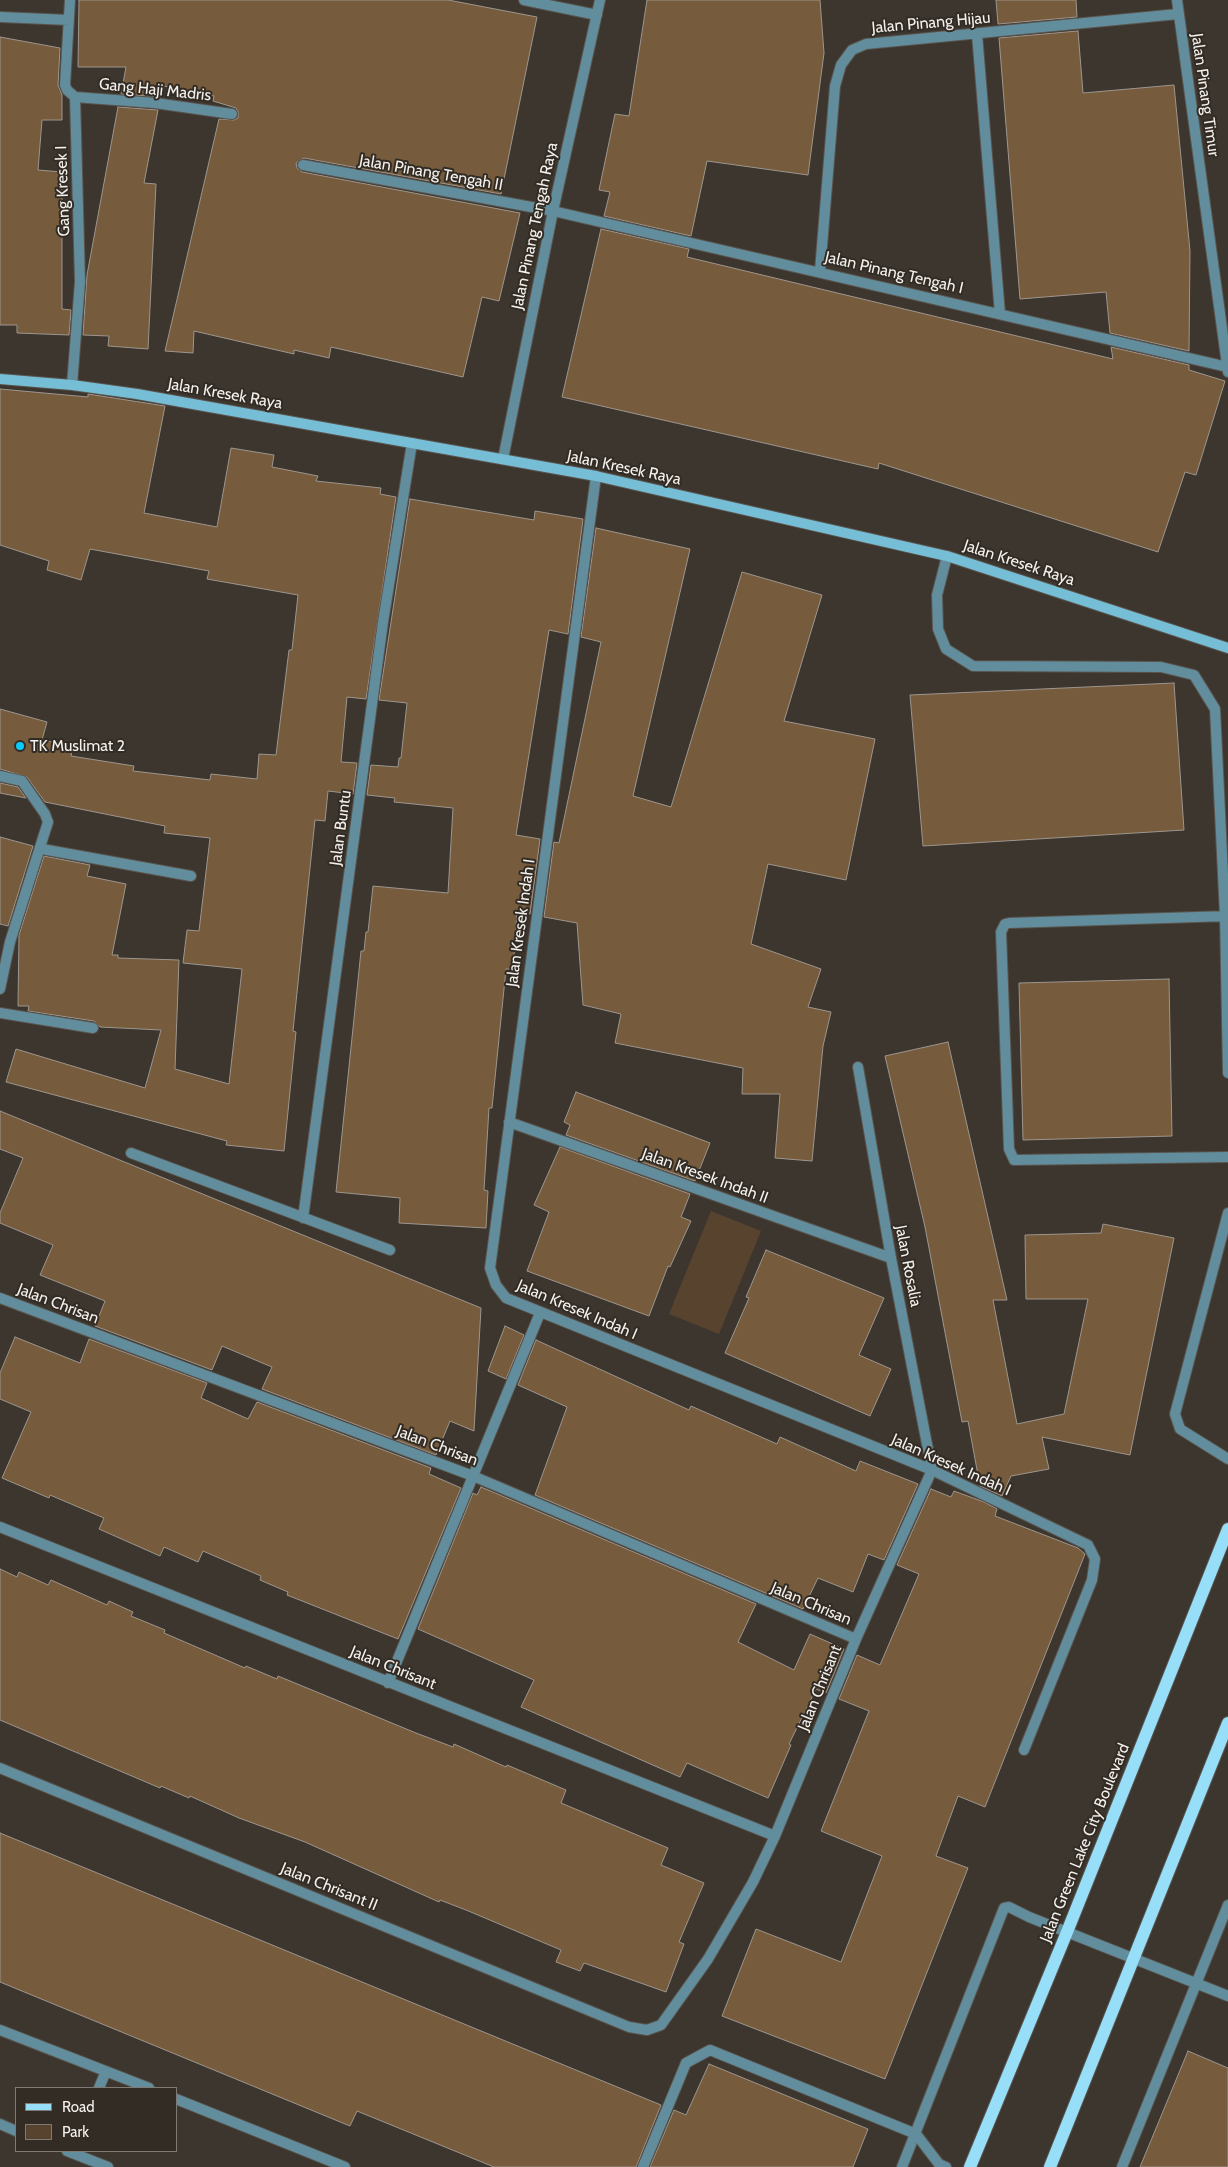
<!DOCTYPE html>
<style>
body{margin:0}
#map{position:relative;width:1228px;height:2167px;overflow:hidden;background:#3c362f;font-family:Cabin,sans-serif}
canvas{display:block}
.legend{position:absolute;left:15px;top:2087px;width:162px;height:65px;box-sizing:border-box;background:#322c25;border:1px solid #807a75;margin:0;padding:6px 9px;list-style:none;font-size:15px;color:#f4f0ec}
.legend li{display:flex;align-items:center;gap:10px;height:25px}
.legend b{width:25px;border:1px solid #807a75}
</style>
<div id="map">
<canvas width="1228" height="2167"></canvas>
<ul class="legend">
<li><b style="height:6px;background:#97dff9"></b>Road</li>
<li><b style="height:14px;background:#58442e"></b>Park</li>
</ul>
</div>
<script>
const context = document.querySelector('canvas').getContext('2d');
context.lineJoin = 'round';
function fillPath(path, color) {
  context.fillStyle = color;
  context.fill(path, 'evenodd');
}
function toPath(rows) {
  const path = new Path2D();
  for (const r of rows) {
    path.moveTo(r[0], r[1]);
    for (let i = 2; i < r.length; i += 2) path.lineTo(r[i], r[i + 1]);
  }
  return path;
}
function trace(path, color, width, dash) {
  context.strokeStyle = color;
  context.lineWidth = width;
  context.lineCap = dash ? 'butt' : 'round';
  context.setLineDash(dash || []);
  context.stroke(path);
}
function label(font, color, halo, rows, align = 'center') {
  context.font = font + ' Cabin,sans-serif';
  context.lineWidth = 4;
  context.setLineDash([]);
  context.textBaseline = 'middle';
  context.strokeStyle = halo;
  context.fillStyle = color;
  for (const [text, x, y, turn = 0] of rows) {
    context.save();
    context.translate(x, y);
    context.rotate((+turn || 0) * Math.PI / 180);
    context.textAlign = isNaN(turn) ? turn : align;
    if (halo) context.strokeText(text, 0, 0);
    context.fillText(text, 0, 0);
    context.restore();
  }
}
fillPath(toPath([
 [711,1211,761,1231,719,1334,669,1314]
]), '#58442e');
const building = toPath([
 [79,0,448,0,537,17,501,194,304,158,296,163,297,168,302,172,520,213,499,301,482,297,463,377,331,347,329,358,294,350,294,354,194,331,193,353,165,351,219,119,234,120,238,118,238,112,236,108,213,101,214,96,163,86,161,97,121,94,126,67,78,67,79,0],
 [647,0,820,0,824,53,808,175,707,161,691,236,604,216,610,192,599,190,615,114,629,116,647,0],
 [996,0,1076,0,1077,17,998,24,996,0],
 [1078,31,1083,93,1174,85,1190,251,1189,351,1110,333,1106,292,1020,299,999,38,1078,31],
 [0,37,60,48,58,85,62,95,62,120,42,120,38,170,62,172,62,309,71,310,69,335,17,333,17,325,0,325,0,37],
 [118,107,158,110,144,183,156,184,148,349,108,346,109,336,83,335,87,275,118,107],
 [601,229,689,249,687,257,1113,359,1111,347,1189,365,1189,370,1225,381,1196,475,1185,472,1158,552,879,463,878,469,562,397,601,229],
 [0,389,88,397,88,394,165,406,144,513,217,527,231,448,274,455,272,467,318,476,316,481,381,488,380,494,396,497,366,699,347,697,341,762,357,763,353,794,328,791,325,821,315,820,293,1031,296,1032,284,1151,226,1145,227,1141,6,1082,16,1049,145,1088,161,1030,100,1027,94,1021,28,1011,29,1006,18,1006,19,935,44,856,90,865,87,876,126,884,112,955,118,955,118,958,179,960,175,1069,229,1084,242,969,183,963,187,930,199,931,210,838,164,833,165,826,45,802,27,777,0,769,0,709,47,722,42,740,73,746,71,756,134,766,133,771,210,780,211,774,257,779,259,754,276,755,289,650,292,650,298,595,207,579,209,571,90,549,81,580,47,570,49,561,0,545,0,389],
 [410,499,534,520,535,511,583,519,568,634,549,630,516,835,540,839,530,914,517,912,513,969,506,969,492,1108,489,1108,484,1190,488,1191,486,1228,399,1223,400,1198,336,1192,361,951,364,951,366,932,368,932,373,886,448,893,453,808,394,802,395,798,367,795,371,765,398,767,399,758,401,758,407,703,379,700,410,499],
 [596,528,690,549,633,796,671,807,742,572,822,595,784,721,875,739,846,880,768,864,751,944,821,969,808,1007,831,1012,823,1046,812,1161,775,1158,780,1094,742,1094,743,1068,615,1043,621,1014,583,1005,577,923,544,917,554,842,559,843,601,642,581,637,596,528],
 [1174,683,1184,830,923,846,910,695,1174,683],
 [0,783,18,787,26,798,0,793,0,783],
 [0,837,33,846,8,926,0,924,0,837],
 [1169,979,1172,1136,1023,1140,1019,983,1169,979],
 [948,1042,1007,1300,993,1300,1017,1424,1064,1414,1088,1299,1026,1299,1025,1235,1101,1233,1103,1224,1174,1238,1130,1455,1042,1437,1049,1469,1011,1476,1002,1496,980,1486,968,1421,962,1422,925,1227,885,1056,948,1042],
 [576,1092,710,1143,695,1181,566,1135,570,1125,564,1122,576,1092],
 [0,1111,481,1308,474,1431,450,1421,436,1455,262,1389,272,1367,222,1346,212,1370,95,1326,105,1301,40,1275,53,1245,0,1223,0,1213,23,1158,0,1149,0,1111],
 [560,1147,690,1194,681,1217,691,1221,670,1267,668,1266,649,1316,527,1271,549,1212,534,1205,560,1147],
 [766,1250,884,1298,859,1355,891,1369,870,1416,725,1353,749,1298,746,1297,766,1250],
 [505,1326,524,1335,506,1379,488,1371,505,1326],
 [15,1337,80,1363,89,1339,207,1383,201,1398,248,1419,257,1402,431,1468,429,1474,461,1488,398,1639,287,1595,288,1592,260,1580,261,1576,203,1551,198,1562,164,1547,160,1556,99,1529,104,1518,50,1495,49,1498,2,1478,31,1412,0,1399,0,1373,15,1337],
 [536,1340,689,1410,691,1406,777,1444,780,1437,856,1471,860,1461,918,1484,884,1560,868,1554,853,1592,818,1578,803,1609,535,1495,567,1407,518,1385,536,1340],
 [481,1487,756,1604,738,1642,794,1670,810,1634,844,1649,826,1693,816,1689,789,1744,791,1745,768,1798,687,1763,680,1777,521,1707,534,1680,418,1629,473,1493,477,1495,481,1487],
 [931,1489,951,1497,954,1491,984,1502,997,1509,995,1516,1078,1548,1085,1554,985,1807,958,1796,936,1856,968,1868,885,2079,722,2016,756,1929,841,1962,882,1856,821,1831,869,1711,839,1699,857,1655,880,1665,919,1574,897,1565,931,1489],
 [0,1569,17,1577,19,1572,48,1585,51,1580,107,1605,109,1601,133,1612,131,1616,165,1630,164,1633,245,1668,246,1666,277,1679,278,1676,416,1733,453,1747,454,1744,506,1767,507,1765,566,1790,561,1803,668,1848,661,1865,704,1883,679,1942,684,1944,666,1992,584,1963,580,1971,556,1962,561,1950,466,1910,440,1900,439,1902,305,1842,239,1818,190,1796,189,1798,161,1786,160,1788,0,1720,0,1569],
 [0,1833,661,2105,636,2167,494,2167,357,2111,350,2126,0,1982,0,1833],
 [1188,2051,1228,2068,1228,2167,1140,2167,1188,2051],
 [709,2064,868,2129,853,2167,650,2167,674,2110,686,2115,709,2064]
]);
fillPath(building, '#765b3c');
trace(building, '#9e968e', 1);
const lane = toPath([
 [947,556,937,595,938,629,946,649,973,666,1161,667,1194,675,1215,709,1225,916,1228,1073],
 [1228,916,1009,923,1005,924,1001,932,1009,1149,1014,1160,1228,1157],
 [1228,1213,1175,1414,1180,1429,1228,1459],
 [0,2030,149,2088],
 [99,2088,106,2071],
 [176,2099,345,2167],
 [0,2124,16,2131],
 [67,2151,108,2167],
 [643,2167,686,2063,710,2050,916,2134,939,2164,946,2167],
 [902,2167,1004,1908,1009,1907,1029,1917,1228,1996],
 [1122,2167,1228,1905]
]);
const street = toPath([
 [70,0,65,85,67,90,75,97,80,282,72,385],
 [524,0,597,15],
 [1177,0,1228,372],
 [0,17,69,20],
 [977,34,1000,314],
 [75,97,155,103,232,114],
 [303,165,553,211,1227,367],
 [820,271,835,86,841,65,852,50,866,44,1178,14],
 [503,459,553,211,600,0],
 [596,476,490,1268,496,1285,506,1298,932,1470,1088,1545,1095,1559,1092,1580,1024,1750],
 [0,776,22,781,45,814,48,822,10,942,0,989],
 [42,849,191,876],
 [0,1013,93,1028],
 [858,1067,891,1258,932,1470],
 [509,1122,891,1258],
 [131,1153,390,1250],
 [303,1218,383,622,412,443],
 [0,1298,473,1476,856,1639],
 [0,1527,775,1836],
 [388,1683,540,1313],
 [0,1768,629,2027,647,2030,661,2025,708,1959,753,1882,775,1836,856,1639,932,1470]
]);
const secondary = toPath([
 [0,379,72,385,137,394,596,476,947,556,1228,648]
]);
const primary = toPath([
 [970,2167,1067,1932,1228,1529],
 [1050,2167,1228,1723]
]);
trace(lane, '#59544d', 12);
trace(street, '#59544d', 12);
trace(secondary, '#59544d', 12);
trace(primary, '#59544d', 14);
trace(lane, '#628d9d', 10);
trace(street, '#628d9d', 10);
trace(secondary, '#76bdd6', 10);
trace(primary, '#97dff9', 12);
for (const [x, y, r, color] of [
 [20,746,5,"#0ccafa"]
]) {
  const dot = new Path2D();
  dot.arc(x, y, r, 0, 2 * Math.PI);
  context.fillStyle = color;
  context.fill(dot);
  trace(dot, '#322c25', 2);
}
label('16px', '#f4f0ec', '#322c25', [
 ["Jalan Pinang Hijau",931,23,-5],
 ["Gang Haji Madris",155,90,6],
 ["Jalan Pinang Timur",1205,95,82],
 ["Jalan Pinang Tengah II",431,173,10],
 ["Gang Kresek I",63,191,-92],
 ["Jalan Pinang Tengah Raya",535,226,-78],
 ["Jalan Pinang Tengah I",894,273,13],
 ["Jalan Kresek Raya",225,394,10],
 ["Jalan Kresek Raya",624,468,12],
 ["Jalan Kresek Raya",1019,563,18],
 ["Jalan Buntu",341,828,-82],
 ["Jalan Kresek Indah I",521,923,-82],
 ["Jalan Kresek Indah II",705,1176,20],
 ["Jalan Rosalia",908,1266,79],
 ["Jalan Chrisan",58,1304,21],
 ["Jalan Kresek Indah I",577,1310,23],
 ["Jalan Chrisan",437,1446,21],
 ["Jalan Kresek Indah I",951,1465,24],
 ["Jalan Chrisan",811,1604,23],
 ["Jalan Chrisant",393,1668,22],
 ["Jalan Chrisant",820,1688,-68],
 ["Jalan Green Lake City Boulevard",1085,1843,-68],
 ["Jalan Chrisant II",329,1887,22]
]);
label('16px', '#f4f0ec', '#322c25', [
 ["TK Muslimat 2",30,746]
], 'left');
</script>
